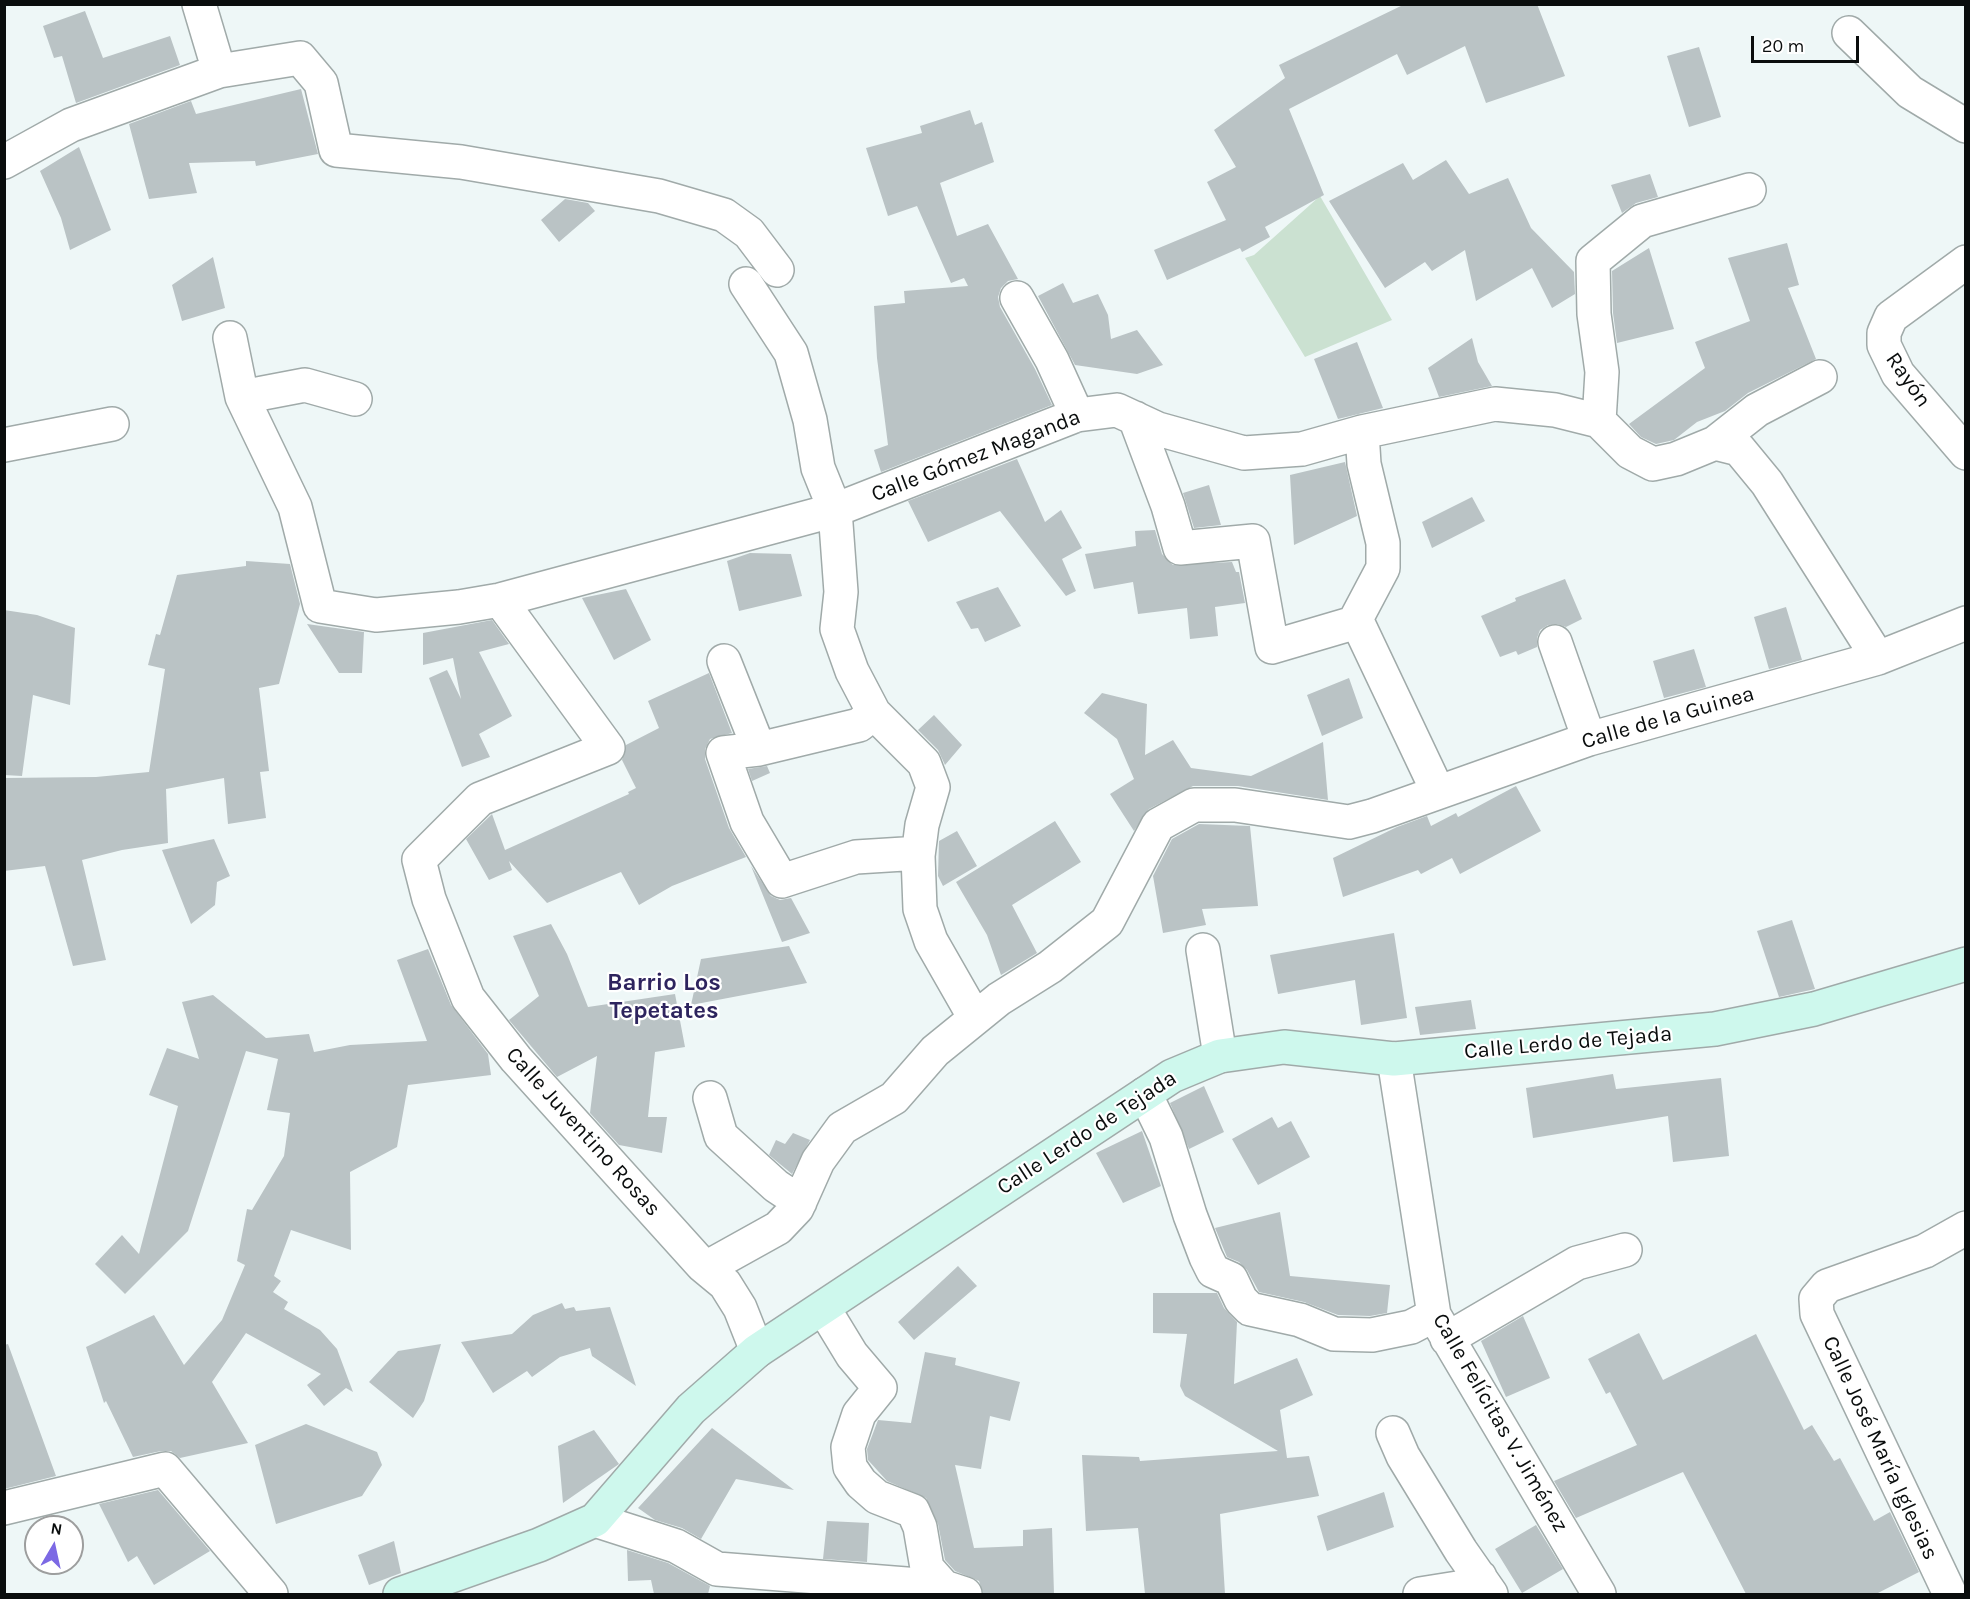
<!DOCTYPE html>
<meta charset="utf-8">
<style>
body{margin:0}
#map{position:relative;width:1970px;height:1599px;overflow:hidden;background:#eef7f7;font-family:Karla,sans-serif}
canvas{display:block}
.frame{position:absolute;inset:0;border:6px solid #0a0d0d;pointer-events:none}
.north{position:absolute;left:24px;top:1515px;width:60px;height:60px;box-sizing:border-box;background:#fff;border:2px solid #9d9e9e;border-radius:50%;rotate:9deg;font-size:16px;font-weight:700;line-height:24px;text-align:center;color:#0a0d0d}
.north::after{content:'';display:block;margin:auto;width:21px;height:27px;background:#7c69e4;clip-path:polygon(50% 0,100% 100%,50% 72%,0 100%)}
.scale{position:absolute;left:1751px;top:36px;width:108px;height:27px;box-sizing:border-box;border:3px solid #0a0d0d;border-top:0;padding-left:8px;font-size:18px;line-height:21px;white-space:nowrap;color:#0a0d0d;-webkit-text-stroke:4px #fff;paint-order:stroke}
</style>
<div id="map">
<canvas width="1970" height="1599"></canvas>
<div class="frame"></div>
<div class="north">N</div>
<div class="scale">20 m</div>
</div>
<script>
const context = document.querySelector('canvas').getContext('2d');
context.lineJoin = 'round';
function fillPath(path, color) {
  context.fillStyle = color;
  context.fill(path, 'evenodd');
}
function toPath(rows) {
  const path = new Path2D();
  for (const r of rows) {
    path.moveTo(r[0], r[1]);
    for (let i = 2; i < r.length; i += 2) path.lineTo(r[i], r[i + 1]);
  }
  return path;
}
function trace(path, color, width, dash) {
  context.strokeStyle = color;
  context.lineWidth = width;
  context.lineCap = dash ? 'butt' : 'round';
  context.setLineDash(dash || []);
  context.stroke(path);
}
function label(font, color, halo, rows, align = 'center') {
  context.font = font + ' Karla,sans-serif';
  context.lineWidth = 4.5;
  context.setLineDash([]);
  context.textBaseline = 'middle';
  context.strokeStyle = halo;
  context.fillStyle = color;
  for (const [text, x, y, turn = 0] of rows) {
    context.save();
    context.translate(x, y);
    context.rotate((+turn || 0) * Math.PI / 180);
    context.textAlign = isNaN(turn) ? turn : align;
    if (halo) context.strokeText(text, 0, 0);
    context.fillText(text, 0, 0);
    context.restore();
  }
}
fillPath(toPath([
 [1320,196,1392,320,1305,357,1245,258,1254,255]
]), '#cbe1d1');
fillPath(toPath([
 [1405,4,1537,4,1565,76,1486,103,1465,46,1407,75,1397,54,1289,109,1324,195,1265,227,1270,237,1242,252,1240,248,1167,280,1154,250,1226,220,1207,182,1236,167,1214,130,1285,78,1279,65],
 [85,11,103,58,170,36,180,65,76,103,62,56,54,58,43,26],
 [1699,47,1721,117,1689,127,1667,56],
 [301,89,318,154,256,166,255,161,189,163,197,193,149,199,129,124,191,101,196,114],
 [970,110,975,125,982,122,994,162,940,183,957,236,988,224,1018,279,1008,281,1001,288,998,297,1000,307,1035,369,1052,405,881,472,874,450,888,445,877,358,874,306,905,303,904,291,968,286,964,278,951,283,917,206,888,216,866,148,922,133,920,126],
 [79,147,111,230,70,250,61,218,40,171],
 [1446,160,1469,194,1508,178,1531,228,1574,272,1575,294,1552,308,1532,268,1476,301,1465,250,1432,271,1425,262,1385,288,1329,201,1403,163,1413,180],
 [1650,174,1658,197,1636,203,1622,213,1611,185],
 [565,199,588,203,595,211,559,242,541,220],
 [1787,243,1799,285,1788,288,1816,359,1748,393,1725,411,1697,422,1674,440,1656,444,1641,437,1629,424,1705,368,1695,342,1750,321,1728,258],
 [1649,248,1674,329,1617,343,1613,313,1612,271],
 [213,257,225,308,182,321,172,285],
 [1063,283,1073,303,1098,294,1108,315,1111,339,1137,330,1163,365,1137,374,1075,365,1038,296],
 [1472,338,1478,362,1492,386,1439,397,1428,368],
 [1357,342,1383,408,1338,419,1314,359],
 [1017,459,1045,522,1061,510,1082,548,1062,559,1076,591,1066,596,1000,511,928,542,908,501],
 [1345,462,1357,516,1294,545,1290,475],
 [1209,485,1221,525,1194,528,1183,493],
 [1472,497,1485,521,1432,548,1422,522],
 [1155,530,1162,554,1173,565,1232,562,1236,572,1239,572,1245,603,1215,607,1218,636,1190,639,1187,608,1138,614,1133,582,1094,589,1085,554,1136,546,1135,531],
 [750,553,791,554,802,596,739,611,727,561],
 [246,561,290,564,300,604,279,684,259,688,269,771,260,772,266,818,228,824,224,778,166,789,168,843,122,850,82,860,106,960,73,966,45,866,4,871,4,778,96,777,149,772,165,669,148,665,156,634,160,635,177,575,246,566],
 [1565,579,1582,619,1566,627,1558,624,1548,625,1540,630,1537,638,1537,647,1518,655,1516,651,1500,657,1481,616,1516,601,1515,598],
 [998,587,1021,626,985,642,978,628,971,629,956,602],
 [626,589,651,640,614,660,582,598],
 [1786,607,1802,660,1769,669,1754,617],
 [4,610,37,615,75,628,70,705,33,695,22,776,4,775],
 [492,620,509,644,479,652,512,716,479,734,490,757,462,767,429,678,447,670,461,699,453,658,423,665,423,633],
 [307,624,364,632,362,673,339,673],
 [1694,649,1706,687,1664,698,1653,661],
 [709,673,732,733,710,739,705,749,705,759,729,828,746,857,672,886,639,905,621,872,547,903,509,861,512,870,489,880,466,839,491,815,492,814,505,850,629,794,628,792,636,788,622,760,626,745,659,728,648,701],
 [1349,678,1363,718,1322,736,1307,695],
 [1102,693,1147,704,1145,755,1173,740,1191,768,1251,776,1323,742,1328,800,1238,786,1193,786,1149,809,1134,831,1110,794,1134,779,1117,739,1084,713],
 [934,715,962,745,945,765,938,750,918,730],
 [767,766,770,773,752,781,748,769],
 [1516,786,1541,831,1460,874,1452,858,1421,874,1418,870,1343,897,1333,858,1397,827,1427,816,1431,826,1456,813,1458,817],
 [1055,821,1081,862,1012,905,1037,953,1001,975,987,935,956,882],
 [1199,824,1250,826,1258,906,1202,909,1206,925,1163,933,1153,876,1172,839],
 [957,831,977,866,943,886,938,876,939,841],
 [214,839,230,876,217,882,215,905,191,924,162,850],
 [751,866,771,896,780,900,791,898,810,933,782,942],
 [1792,920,1815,989,1779,997,1757,931],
 [551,924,567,954,588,1007,675,994,685,1047,655,1052,648,1117,667,1117,662,1153,619,1145,590,1113,597,1056,557,1077,509,1020,539,996,513,936],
 [1394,933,1407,1018,1361,1025,1355,980,1278,994,1270,955],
 [789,946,807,983,691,1005,701,959],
 [428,949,451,1005,488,1054,491,1075,408,1085,397,1147,350,1172,351,1250,291,1230,274,1276,281,1281,273,1292,288,1302,284,1309,320,1330,337,1349,353,1392,346,1388,324,1406,307,1385,321,1374,246,1333,212,1382,248,1443,180,1458,171,1451,161,1451,133,1457,106,1401,104,1403,86,1347,154,1315,184,1365,222,1320,245,1265,237,1261,247,1209,252,1210,284,1156,290,1113,267,1110,278,1059,246,1051,188,1231,125,1294,95,1264,122,1235,139,1254,178,1106,149,1095,167,1048,199,1059,182,1002,213,995,266,1038,309,1034,314,1052,350,1045,427,1041,397,960],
 [1471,1000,1476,1029,1420,1035,1415,1007],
 [1613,1074,1616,1089,1721,1078,1729,1156,1673,1162,1668,1116,1533,1138,1526,1088],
 [1204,1086,1224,1132,1189,1149,1170,1103],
 [1272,1117,1278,1128,1291,1121,1310,1157,1258,1185,1232,1139],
 [1142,1131,1161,1186,1123,1203,1096,1153],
 [793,1133,810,1140,792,1174,769,1155,776,1140,785,1144],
 [1280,1212,1290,1276,1390,1285,1387,1313,1370,1316,1338,1315,1304,1302,1259,1292,1247,1270,1239,1262,1227,1257,1215,1228],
 [958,1266,977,1286,914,1340,898,1322],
 [1153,1293,1217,1293,1224,1308,1237,1322,1234,1384,1297,1358,1313,1395,1280,1410,1287,1458,1309,1456,1319,1496,1220,1514,1225,1594,1145,1594,1138,1528,1086,1531,1082,1455,1139,1457,1140,1461,1278,1451,1185,1396,1180,1386,1187,1334,1153,1333],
 [562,1303,565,1309,574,1307,576,1311,610,1307,636,1386,592,1356,590,1348,560,1357,532,1377,527,1371,493,1393,461,1342,512,1334,533,1315],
 [1523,1316,1550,1378,1506,1397,1481,1341],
 [1639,1333,1663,1380,1756,1334,1804,1430,1812,1425,1834,1461,1840,1458,1874,1521,1890,1512,1919,1572,1876,1594,1746,1594,1683,1472,1576,1518,1554,1481,1637,1445,1610,1392,1606,1394,1588,1359],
 [8,1344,56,1476,4,1489,4,1345],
 [441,1344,424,1401,413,1418,369,1382,398,1351],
 [925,1352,956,1358,955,1365,1020,1382,1010,1421,990,1416,981,1469,955,1465,974,1548,1023,1546,1023,1530,1052,1528,1054,1594,983,1594,979,1581,955,1571,945,1560,938,1524,926,1498,887,1481,868,1460,867,1449,878,1420,911,1423],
 [306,1424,377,1452,382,1465,362,1496,276,1524,255,1445],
 [712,1428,794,1490,736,1479,701,1539,682,1528,655,1520,638,1508],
 [594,1430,619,1464,563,1503,558,1446],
 [158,1490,210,1551,154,1585,137,1556,128,1562,99,1504],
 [1384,1492,1394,1527,1327,1551,1317,1516],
 [827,1521,869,1523,867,1562,823,1559],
 [1536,1525,1563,1569,1522,1593,1495,1549],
 [394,1541,401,1573,369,1585,358,1555],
 [627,1550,668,1563,710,1586,708,1594,654,1594,651,1580,628,1581]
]), '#bac3c5');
const street = toPath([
 [199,4,219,71],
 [1849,33,1910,92,1966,126],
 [4,162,71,125,219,71,300,58,321,83,336,150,461,162,659,196,724,215,749,233,777,270],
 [1966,262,1891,317,1884,333,1884,345,1898,374,1966,453],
 [1017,298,1052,360,1077,415],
 [230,338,242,397],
 [355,399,305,385,242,397,295,507,320,606,376,615,459,607,500,600,835,510,1077,415,1117,410,1158,429,1244,453,1302,449,1362,432,1495,404,1555,410,1599,421,1630,452,1653,464,1676,459,1715,443,1757,410,1820,377],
 [1135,418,1168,506,1180,548,1253,541,1272,647,1357,622],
 [1599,421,1602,372,1594,314,1593,261,1642,221,1749,190],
 [1362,432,1364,464,1383,543,1383,568,1356,619,1438,792],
 [1715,443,1739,449,1767,483,1878,658],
 [4,445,112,424],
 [500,600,608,748,480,799,419,860,429,899,468,998,516,1059,702,1265,725,1284,740,1308,757,1351],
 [1555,642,1589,739],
 [724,661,759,749,723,753,747,822,782,881,856,857,904,854,918,856,922,825,933,787,924,763,874,713,852,671,837,629,841,592,835,510,818,468,810,420,791,353,746,284],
 [759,749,859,725,874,713],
 [918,856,920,909,931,941,975,1018],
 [1203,950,1220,1056],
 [1394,1059,1434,1315,1599,1594],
 [1145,1094,1166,1137,1190,1215,1206,1257,1213,1271,1231,1279,1241,1300,1250,1309,1300,1320,1334,1334,1372,1335,1411,1327,1434,1315],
 [710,1098,721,1136,776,1186,800,1202],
 [706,1268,778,1228,797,1208,818,1161,842,1128,894,1098,935,1051,999,999,1050,967,1107,922,1158,825,1194,805,1235,805,1349,822,1372,816,1589,739,1878,658,1966,623],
 [824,1309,852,1355,880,1388,859,1414,848,1447,850,1467,861,1483,877,1497,913,1511,920,1527,927,1568,944,1587],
 [1447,1339,1577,1263,1625,1250],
 [1393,1433,1403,1456,1461,1551,1491,1594],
 [4,1508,165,1469,271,1594],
 [595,1520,676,1546,717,1569,944,1587,965,1594],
 [1420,1594,1464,1587,1480,1577],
 [1950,1594,1817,1314,1816,1299,1827,1286,1925,1251,1966,1228]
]);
const secondary = toPath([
 [400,1594,539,1545,595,1520,691,1409,757,1351,1172,1076,1220,1056,1284,1047,1394,1059,1715,1029,1814,1009,1966,964]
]);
trace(street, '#a0aaa9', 36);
trace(secondary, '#a0aaa9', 36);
trace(street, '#fff', 33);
trace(secondary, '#cef8ed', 33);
label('22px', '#0a0d0d', '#fff', [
 ["Rayón",1908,380,55],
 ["Calle Gómez Maganda",976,456,-21],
 ["Calle de la Guinea",1668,718,-16],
 ["Calle Lerdo de Tejada",1568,1043,-5],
 ["Calle Juventino Rosas",583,1132,48],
 ["Calle Lerdo de Tejada",1087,1133,-33],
 ["Calle Felícitas V. Jiménez",1500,1423,60],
 ["Calle José María Iglesias",1880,1448,65]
]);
label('bold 24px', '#2e245e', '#fff', [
 ["Barrio Los",664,983],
 ["Tepetates",664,1011]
]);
</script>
